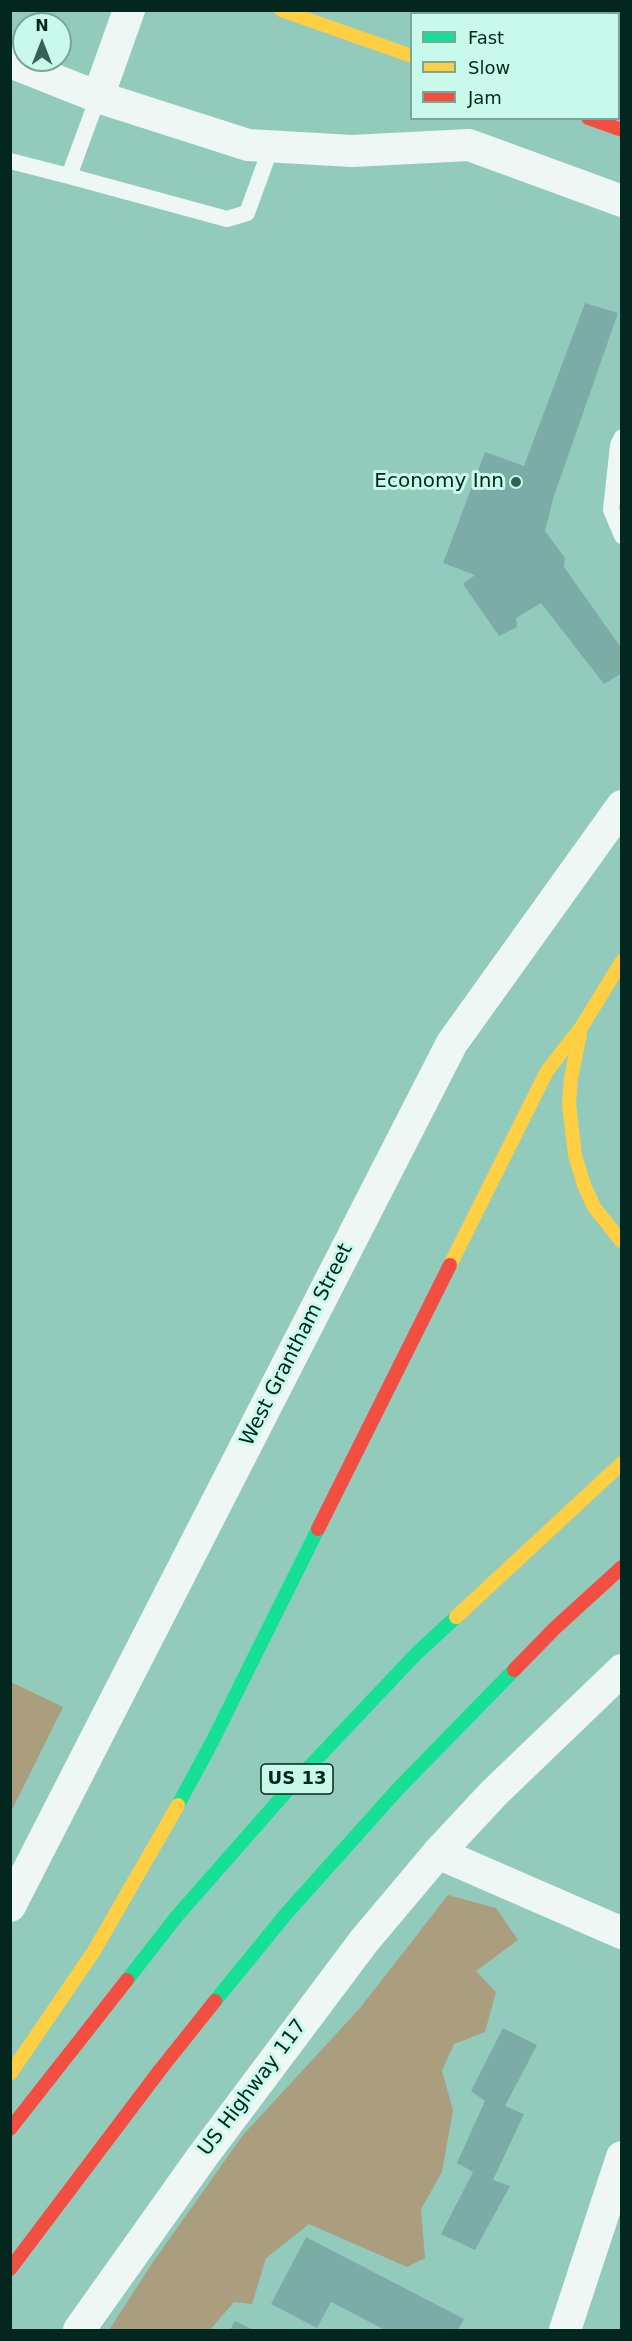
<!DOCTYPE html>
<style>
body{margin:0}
#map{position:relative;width:632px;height:2341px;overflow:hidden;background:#92cbbc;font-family:"DejaVu Sans",sans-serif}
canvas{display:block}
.frame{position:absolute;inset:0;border:12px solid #03261e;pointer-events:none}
.legend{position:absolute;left:410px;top:12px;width:210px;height:108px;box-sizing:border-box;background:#c9f9eb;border:2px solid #7aa599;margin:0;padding:8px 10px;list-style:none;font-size:18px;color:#03261e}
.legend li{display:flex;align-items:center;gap:12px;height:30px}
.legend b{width:30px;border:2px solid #7aa599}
.north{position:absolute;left:12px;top:12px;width:60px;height:60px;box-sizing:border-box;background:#c9f9eb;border:2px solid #7aa599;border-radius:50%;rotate:0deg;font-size:16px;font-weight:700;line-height:24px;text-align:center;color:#03261e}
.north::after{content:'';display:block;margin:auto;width:21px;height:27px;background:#356055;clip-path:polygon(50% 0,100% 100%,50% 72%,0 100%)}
</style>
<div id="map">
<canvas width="632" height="2341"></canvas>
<div class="frame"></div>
<ul class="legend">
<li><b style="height:8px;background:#16e098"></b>Fast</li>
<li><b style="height:8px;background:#ffcf43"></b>Slow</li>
<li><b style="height:8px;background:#f24e42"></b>Jam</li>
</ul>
<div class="north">N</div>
</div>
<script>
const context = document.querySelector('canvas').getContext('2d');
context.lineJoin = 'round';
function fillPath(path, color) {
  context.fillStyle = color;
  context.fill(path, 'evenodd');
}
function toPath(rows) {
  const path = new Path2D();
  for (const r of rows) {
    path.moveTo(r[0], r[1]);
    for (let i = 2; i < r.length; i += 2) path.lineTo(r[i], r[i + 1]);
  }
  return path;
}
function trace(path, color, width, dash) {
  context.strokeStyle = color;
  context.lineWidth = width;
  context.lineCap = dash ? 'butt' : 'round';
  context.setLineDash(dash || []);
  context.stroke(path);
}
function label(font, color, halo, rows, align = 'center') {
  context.font = font + ' "DejaVu Sans",sans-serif';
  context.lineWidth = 6;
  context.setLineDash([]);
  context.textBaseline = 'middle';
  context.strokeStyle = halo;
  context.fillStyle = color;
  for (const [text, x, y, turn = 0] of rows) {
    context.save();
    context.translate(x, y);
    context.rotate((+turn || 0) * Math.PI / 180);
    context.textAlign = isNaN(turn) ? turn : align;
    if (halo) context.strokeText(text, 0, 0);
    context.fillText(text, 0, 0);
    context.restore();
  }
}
fillPath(toPath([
 [11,1682,63,1707,11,1812],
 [448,1895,496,1908,518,1940,476,1971,496,1992,485,2032,454,2044,442,2071,453,2110,442,2172,421,2209,425,2258,407,2267,309,2224,266,2258,252,2304,234,2302,210,2330,109,2330,151,2265,243,2135,360,2008]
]), '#aa9e7e');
fillPath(toPath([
 [585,303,618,313,553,499,545,531,565,558,564,567,622,649,622,673,604,684,541,603,516,618,517,627,499,636,463,584,475,575,443,563,485,452,524,466],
 [503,2028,537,2045,505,2106,524,2114,493,2180,510,2186,475,2250,441,2234,473,2172,457,2163,485,2101,471,2091],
 [306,2237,464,2319,458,2330,385,2330,331,2302,317,2328,271,2304],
 [235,2321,254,2330,230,2330]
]), '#7bada6');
trace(toPath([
 [10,161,69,176,98,97],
 [69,176,227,219,247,213,271,147],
 [622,437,618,445,611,510,622,536]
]), '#eff7f5', 16);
trace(toPath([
 [10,62,98,97,248,145,352,151,469,145,622,201],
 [98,97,129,10],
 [438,1853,622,1933],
 [10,1906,452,1043,622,806],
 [79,2330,202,2157,364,1941,438,1853,494,1793,622,1670],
 [565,2330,622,2157]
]), '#eff7f5', 32);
trace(toPath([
 [618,25,622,26],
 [178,1805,212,1742,318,1529],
 [127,1980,177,1916,294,1783,416,1654,456,1617],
 [215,2001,286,1914,397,1790,514,1670]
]), '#16e098', 14);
trace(toPath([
 [281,10,412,56],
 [580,10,588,14],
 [580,1034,571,1078,569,1104,575,1155,584,1185,594,1207,622,1242],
 [450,1265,547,1071,582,1026,622,961],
 [456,1617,622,1463],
 [10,2074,94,1951,178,1805]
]), '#ffcf43', 14);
trace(toPath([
 [588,118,622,130],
 [318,1529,450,1265],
 [514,1670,555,1628,622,1567],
 [10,2129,127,1980],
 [10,2269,160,2070,215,2001]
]), '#f24e42', 14);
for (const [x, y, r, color] of [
 [516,482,6,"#356055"]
]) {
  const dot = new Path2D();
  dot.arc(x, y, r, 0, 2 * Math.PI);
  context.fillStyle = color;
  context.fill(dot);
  trace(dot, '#c9f9eb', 2);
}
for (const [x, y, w] of [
 [297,1779,72]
]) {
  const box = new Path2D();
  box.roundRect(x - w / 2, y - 15, w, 30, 4.5);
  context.fillStyle = '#c9f9eb';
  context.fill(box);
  trace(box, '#03261e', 1.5);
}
label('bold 18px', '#03261e', null, [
 ["US 13",297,1779]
]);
label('20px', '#03261e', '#c9f9eb', [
 ["Economy Inn",504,482]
], 'right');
label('20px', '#03261e', '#c9f9eb', [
 ["West Grantham Street",297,1345,-63],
 ["US Highway 117",253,2088,-53]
]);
</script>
